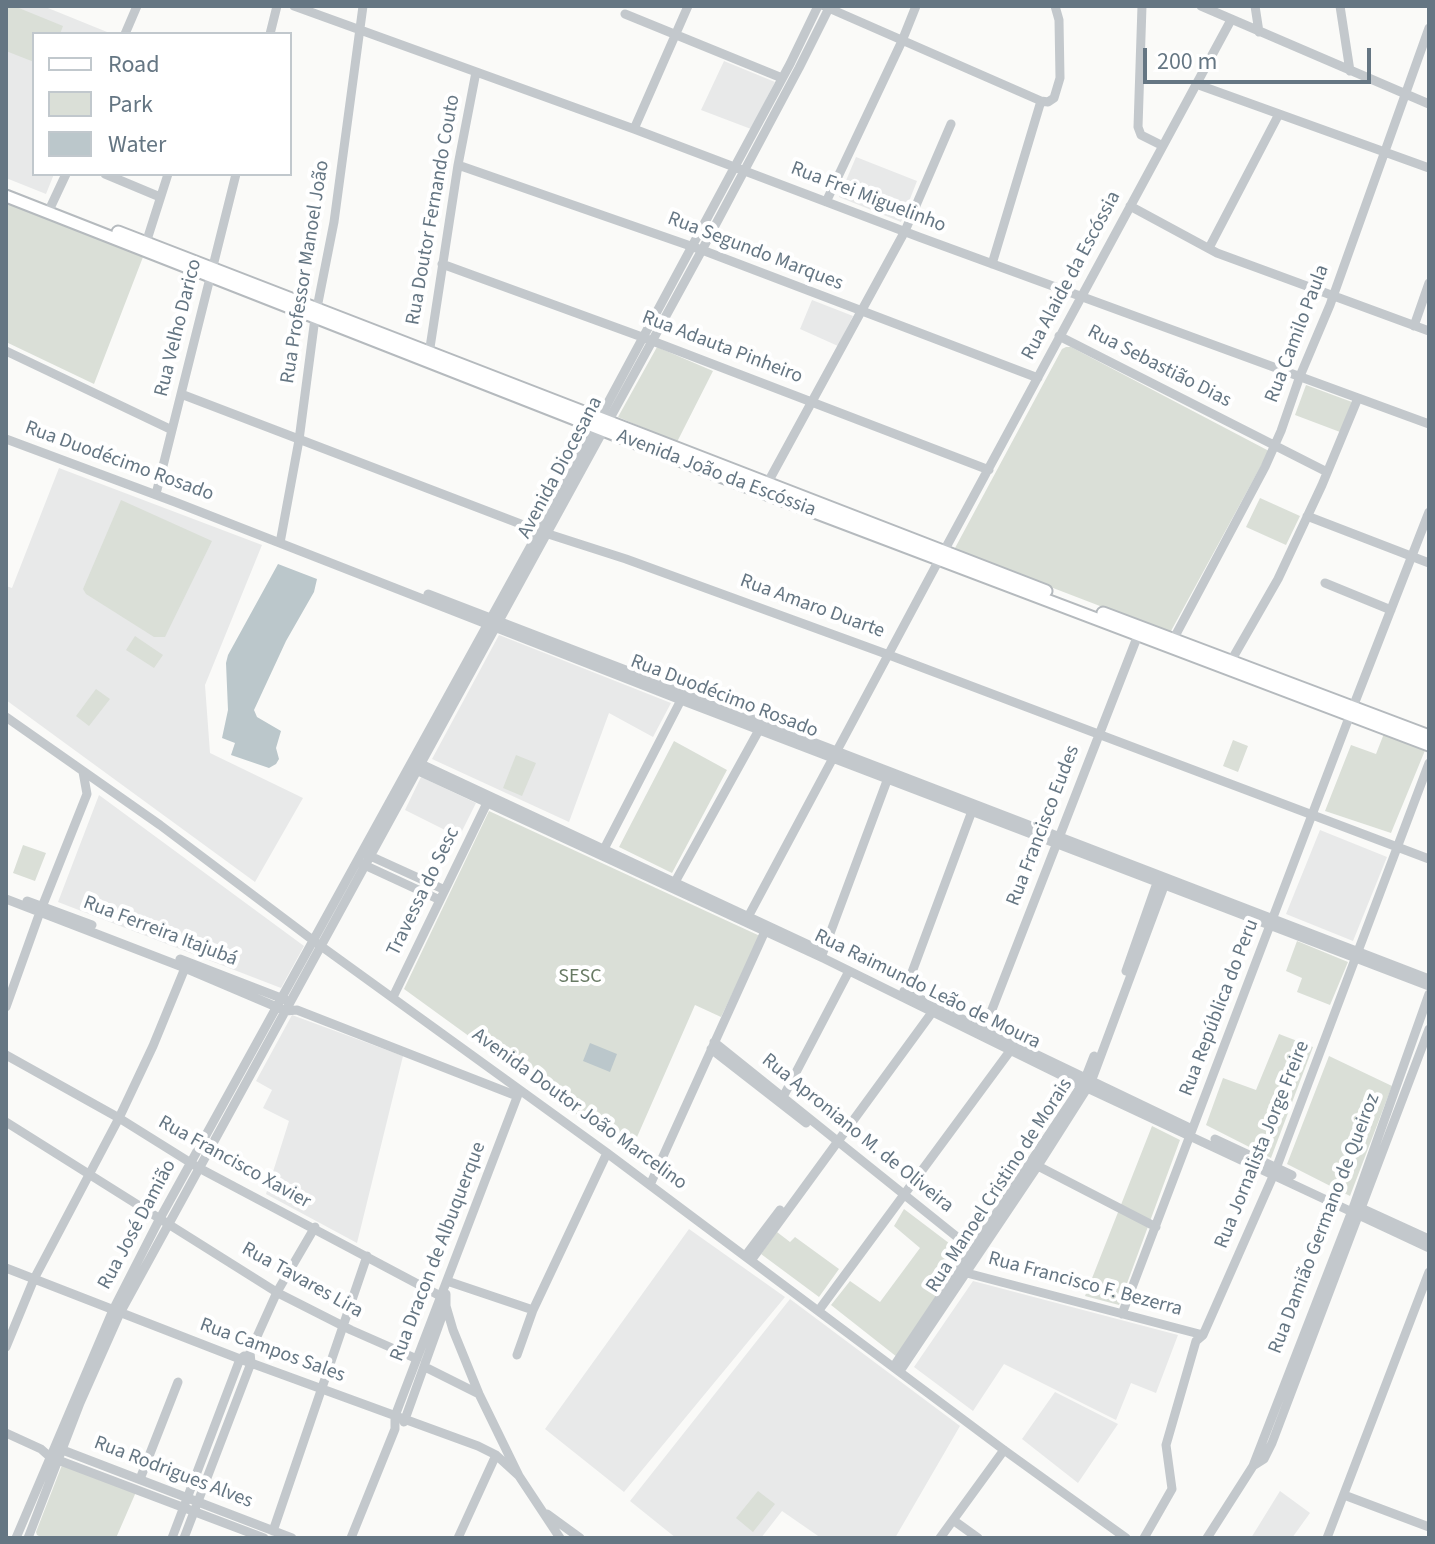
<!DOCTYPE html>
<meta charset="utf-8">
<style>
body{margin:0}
#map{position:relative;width:1435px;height:1544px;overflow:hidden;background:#fafaf8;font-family:"Source Sans 3",sans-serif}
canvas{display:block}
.frame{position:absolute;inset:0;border:8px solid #657683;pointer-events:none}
.legend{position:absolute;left:32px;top:32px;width:260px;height:144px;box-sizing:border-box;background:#fff;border:2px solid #c1c8cd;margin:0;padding:10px 14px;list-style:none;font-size:24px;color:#657683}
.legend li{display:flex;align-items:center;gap:16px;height:40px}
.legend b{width:40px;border:2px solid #c1c8cd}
.scale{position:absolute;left:1143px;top:48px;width:228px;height:36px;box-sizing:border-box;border:4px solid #657683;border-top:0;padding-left:10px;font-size:24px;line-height:28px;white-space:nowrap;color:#657683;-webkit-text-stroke:6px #fff;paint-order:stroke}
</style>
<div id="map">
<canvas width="1435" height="1544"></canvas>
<div class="frame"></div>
<ul class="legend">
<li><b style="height:10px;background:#fff"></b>Road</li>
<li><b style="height:22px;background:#dadfd7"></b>Park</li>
<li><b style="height:22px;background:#bbc7cb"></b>Water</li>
</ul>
<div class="scale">200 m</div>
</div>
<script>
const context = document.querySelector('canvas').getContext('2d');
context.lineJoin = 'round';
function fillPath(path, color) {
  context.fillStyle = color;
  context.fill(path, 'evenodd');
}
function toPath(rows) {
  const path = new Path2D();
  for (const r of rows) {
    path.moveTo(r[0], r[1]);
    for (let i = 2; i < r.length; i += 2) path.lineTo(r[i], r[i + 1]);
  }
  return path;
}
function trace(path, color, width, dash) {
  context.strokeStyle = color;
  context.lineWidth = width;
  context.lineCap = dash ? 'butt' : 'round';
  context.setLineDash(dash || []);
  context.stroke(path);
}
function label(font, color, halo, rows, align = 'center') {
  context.font = font + ' "Source Sans 3",sans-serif';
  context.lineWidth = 8;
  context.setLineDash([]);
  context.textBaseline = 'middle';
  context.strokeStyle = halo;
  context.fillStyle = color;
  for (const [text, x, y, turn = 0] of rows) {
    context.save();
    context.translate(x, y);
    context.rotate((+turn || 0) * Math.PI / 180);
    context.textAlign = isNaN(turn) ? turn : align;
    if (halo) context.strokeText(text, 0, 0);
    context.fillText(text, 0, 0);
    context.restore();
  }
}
fillPath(toPath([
 [6,6,43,6,112,34,34,34,34,174,54,174,46,194,6,178],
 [724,61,775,82,751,129,701,110],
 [856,157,917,181,901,222,839,197],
 [812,300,853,316,838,346,800,329],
 [59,468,262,545,205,685,210,753,303,798,255,882,6,700,6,586,12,588],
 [499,635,671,703,653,737,609,713,569,822,432,759],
 [421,777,476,803,459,837,405,810],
 [99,795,304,946,281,988,58,902],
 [1320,830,1387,857,1353,941,1286,914],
 [292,1015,403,1056,357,1243,266,1194,289,1121,263,1108,272,1090,256,1081],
 [689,1229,785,1297,624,1492,545,1429],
 [973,1281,1178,1335,1156,1393,1131,1383,1116,1420,1004,1364,973,1411,914,1367],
 [790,1299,960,1426,895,1538,821,1538,782,1511,761,1538,676,1538,630,1501],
 [1055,1392,1118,1424,1078,1483,1022,1439],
 [1280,1491,1310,1513,1292,1538,1251,1538]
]), '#e8e9e9');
fillPath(toPath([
 [6,6,14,6,63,26,60,34,34,34,34,62,6,51],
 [6,203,143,257,94,384,6,342],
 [657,347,713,371,677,442,618,417],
 [1066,347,1071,347,1269,451,1171,631,1165,631,962,553,955,548,1062,349],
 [1306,385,1352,402,1340,432,1295,415],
 [1260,498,1300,516,1286,545,1246,527],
 [121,500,212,541,165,637,154,637,86,594,83,589],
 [135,636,163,655,154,668,126,650],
 [96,689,110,699,89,726,76,716],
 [1385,731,1426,748,1391,833,1325,811,1351,745,1376,754],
 [1233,740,1248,746,1238,772,1223,766],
 [674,741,727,770,672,873,619,847],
 [516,755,536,763,522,796,503,788],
 [489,811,760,936,721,1017,695,1005,630,1153,404,989],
 [23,845,46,853,35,881,13,873],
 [1297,941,1348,962,1330,1005,1297,992,1302,978,1286,971],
 [1279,1034,1313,1047,1271,1158,1206,1125,1223,1078,1256,1090],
 [1329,1056,1392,1086,1350,1196,1287,1164],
 [1152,1126,1180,1140,1119,1305,1085,1296],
 [904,1209,966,1256,897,1357,831,1305,850,1281,880,1302,920,1248,894,1226],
 [777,1232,790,1242,795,1237,839,1269,819,1297,761,1254],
 [62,1465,136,1492,116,1538,43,1538,37,1535,36,1532],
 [758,1491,775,1504,753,1532,736,1518]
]), '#dadfd7');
fillPath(toPath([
 [278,564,317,579,314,592,286,641,254,710,257,717,281,731,276,748,279,759,276,764,269,768,231,755,235,743,222,738,228,710,226,663,228,655],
 [590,1043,617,1054,610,1072,583,1061]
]), '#bbc7cb');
const major = toPath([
 [6,196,743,485,1429,745],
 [118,232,1046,591],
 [1103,613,1429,736]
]);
trace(major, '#b5babe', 15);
trace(toPath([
 [294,6,634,129,919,237,1429,424],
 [824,6,1041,101,1048,102,1054,98,1060,78,1059,20,1055,6],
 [1142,6,1138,127,1141,135,1163,146],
 [1201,6,1429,104],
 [1255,6,1259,32],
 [1340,6,1350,71],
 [625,14,782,78],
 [125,34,137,6],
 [270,34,277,6],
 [1196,84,1429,168],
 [634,129,688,6],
 [458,165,702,250,1038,378],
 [105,174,160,197],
 [826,202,902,41,916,6],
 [51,206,66,174],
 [1130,206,1217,253,1429,331],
 [146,243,168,174],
 [1209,248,1279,114],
 [442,264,642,337,989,470],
 [992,264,1041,101],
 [1414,326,1429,283],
 [1059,336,1327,472],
 [6,351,172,430],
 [429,354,458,165,476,72],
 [181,394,539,531,626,559,889,655,1429,859],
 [6,439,175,502,681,700,1429,986],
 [767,484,905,231,951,124],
 [157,490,236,174],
 [1307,516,1429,563],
 [280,543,299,440,315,318,334,222,363,6],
 [944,551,1231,20],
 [1325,583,1391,610],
 [428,594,1429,979],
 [1173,640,1265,467,1281,431,1300,376,1330,305,1429,28],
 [1231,661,1278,579,1322,485,1358,398],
 [1353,707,1429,512],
 [6,717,160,825,314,941,607,1153,1004,1450,1126,1538],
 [419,763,822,951],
 [416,770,825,959,1087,1088,1429,1248],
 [604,849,681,700],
 [368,855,445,890],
 [360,863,440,900],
 [675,882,759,730],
 [6,899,185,968,286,1011,297,1010,517,1096],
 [27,901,92,925],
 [748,917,940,558],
 [822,955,888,778],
 [180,959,286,1000],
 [1126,971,1158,880],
 [904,991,1190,1128],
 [905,991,972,811],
 [393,997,487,803],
 [6,1007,40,912,87,794,83,772],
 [984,1030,1138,635],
 [714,1042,977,1253],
 [711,1049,806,1123],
 [6,1055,119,1118,199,1168,446,1299],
 [782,1099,849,971],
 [6,1122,278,1293,351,1330,417,1359],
 [1215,1139,1292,1175],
 [1034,1164,1156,1227],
 [650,1185,766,929],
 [1359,1207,1429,1239],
 [746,1255,780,1210],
 [752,1259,936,1007],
 [6,1268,240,1359,478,1446,496,1455,519,1476],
 [963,1272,1203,1335],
 [447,1281,533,1310],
 [446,1294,446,1306,453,1330,479,1394,519,1476,560,1538],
 [819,1310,1010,1051],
 [1122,1314,1350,715],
 [6,1347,34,1279,119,1118,153,1046,185,968],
 [517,1355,533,1310,607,1153],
 [894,1366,1072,1100,1085,1079,1094,1056],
 [425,1367,479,1394],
 [900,1371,1037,1167,1091,1082,1166,881],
 [404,1422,445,1308],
 [6,1433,41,1449,50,1457,264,1538],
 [60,1449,292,1538],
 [1253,1466,1264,1459,1272,1443,1429,1029],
 [140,1479,178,1382],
 [1344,1495,1429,1527],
 [547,1514,580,1538],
 [953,1520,978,1538],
 [273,1531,367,1256],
 [16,1538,113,1310,158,1222,539,531,790,64,818,6],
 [28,1538,80,1403,120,1313,702,250,799,68,830,6],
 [172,1538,240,1359,244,1356],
 [184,1538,251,1363,250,1352,277,1292,315,1227],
 [351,1538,395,1429,395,1416,519,1092],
 [458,1538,496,1455],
 [940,1538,1004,1450],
 [1144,1538,1172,1489,1166,1445,1196,1341,1203,1335,1274,1174,1429,763],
 [1207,1538,1253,1466,1352,1211,1429,994],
 [1327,1538,1429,1272]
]), '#c3c8cc', 9);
trace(major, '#fff', 11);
label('20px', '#657683', '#fff', [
 ["Rua Frei Miguelinho",868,198,21],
 ["Rua Doutor Fernando Couto",434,210,-80],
 ["Rua Segundo Marques",755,252,21],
 ["Rua Professor Manoel João",306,272,-81],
 ["Rua Alaide da Escóssia",1072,276,-62],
 ["Rua Velho Darico",179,328,-76],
 ["Rua Camilo Paula",1298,334,-69],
 ["Rua Adauta Pinheiro",722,348,21],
 ["Rua Sebastião Dias",1159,367,27],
 ["Rua Duodécimo Rosado",119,462,20],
 ["Avenida Diocesana",561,468,-62],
 ["Avenida João da Escóssia",716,474,21],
 ["Rua Amaro Duarte",812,607,20],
 ["Rua Duodécimo Rosado",724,697,21],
 ["Rua Francisco Eudes",1044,826,-69],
 ["Travessa do Sesc",424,892,-64],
 ["Rua Ferreira Itajubá",160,932,21],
 ["Rua Raimundo Leão de Moura",927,990,26],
 ["Rua República do Peru",1220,1008,-69],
 ["Avenida Doutor João Marcelino",579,1110,36],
 ["Rua Aproniano M. de Oliveira",857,1134,39],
 ["Rua Jornalista Jorge Freire",1263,1145,-68],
 ["Rua Francisco Xavier",234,1163,29],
 ["Rua Manoel Cristino de Morais",1000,1186,-57],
 ["Rua Damião Germano de Queiroz",1325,1224,-69],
 ["Rua José Damião",138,1225,-62],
 ["Rua Dracon de Albuquerque",439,1252,-69],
 ["Rua Tavares Lira",302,1281,29],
 ["Rua Francisco F. Bezerra",1085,1285,15],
 ["Rua Campos Sales",272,1351,20],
 ["Rua Rodrigues Alves",173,1473,21]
]);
label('20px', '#687a64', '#fff', [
 ["SESC",580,978]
]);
</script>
